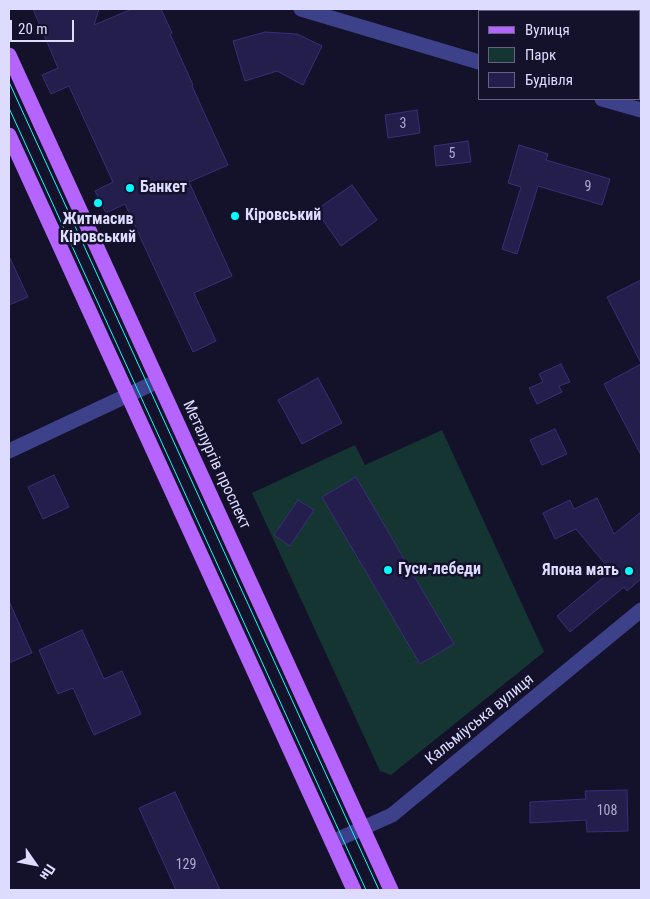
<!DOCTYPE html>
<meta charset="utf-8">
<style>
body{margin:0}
#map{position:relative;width:650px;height:899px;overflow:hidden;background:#14112b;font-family:"Roboto Condensed",sans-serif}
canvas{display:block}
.frame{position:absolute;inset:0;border:10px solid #dddcff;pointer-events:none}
.legend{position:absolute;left:478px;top:10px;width:162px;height:90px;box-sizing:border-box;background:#14112b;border:1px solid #646280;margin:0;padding:6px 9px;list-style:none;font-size:15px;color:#dddcff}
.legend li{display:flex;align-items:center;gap:10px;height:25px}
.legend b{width:25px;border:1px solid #646280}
.north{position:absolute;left:10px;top:839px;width:50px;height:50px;-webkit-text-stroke:4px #14112b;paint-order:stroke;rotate:123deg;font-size:14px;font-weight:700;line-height:20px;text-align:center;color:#dddcff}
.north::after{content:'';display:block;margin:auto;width:18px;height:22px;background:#dddcff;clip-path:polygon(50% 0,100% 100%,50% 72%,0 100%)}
.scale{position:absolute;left:10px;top:20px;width:64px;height:22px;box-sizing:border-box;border:2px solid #dddcff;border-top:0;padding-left:6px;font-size:15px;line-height:18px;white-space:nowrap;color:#dddcff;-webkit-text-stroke:4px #14112b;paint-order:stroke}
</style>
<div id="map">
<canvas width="650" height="899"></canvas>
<div class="frame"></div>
<ul class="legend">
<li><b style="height:6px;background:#b664fe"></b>Вулиця</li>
<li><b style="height:14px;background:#143531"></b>Парк</li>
<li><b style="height:14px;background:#231e4c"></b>Будівля</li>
</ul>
<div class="north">Пн</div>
<div class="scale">20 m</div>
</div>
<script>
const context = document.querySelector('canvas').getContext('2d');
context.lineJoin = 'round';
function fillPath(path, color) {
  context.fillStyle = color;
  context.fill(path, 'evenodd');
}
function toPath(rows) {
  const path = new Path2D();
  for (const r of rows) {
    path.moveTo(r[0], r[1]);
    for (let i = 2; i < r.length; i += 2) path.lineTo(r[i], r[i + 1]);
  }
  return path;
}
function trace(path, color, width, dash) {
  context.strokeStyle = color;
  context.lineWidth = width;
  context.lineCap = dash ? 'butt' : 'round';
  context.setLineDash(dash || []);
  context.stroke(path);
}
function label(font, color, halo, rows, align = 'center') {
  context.font = font + ' "Roboto Condensed",sans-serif';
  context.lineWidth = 5;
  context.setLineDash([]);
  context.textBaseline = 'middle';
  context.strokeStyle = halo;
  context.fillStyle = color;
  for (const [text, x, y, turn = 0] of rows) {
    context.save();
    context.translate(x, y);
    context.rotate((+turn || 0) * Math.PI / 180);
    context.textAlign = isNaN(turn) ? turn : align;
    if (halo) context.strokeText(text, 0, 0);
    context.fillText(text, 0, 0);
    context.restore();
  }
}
fillPath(toPath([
 [442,430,544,652,391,775,380,771,252,493,355,445,365,465]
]), '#143531');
const building = toPath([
 [33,9,99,9,94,25,132,9,161,9,172,33,170,34,193,85,192,86,228,165,189,182,232,276,194,293,216,341,193,352,125,204,106,213,95,191,113,182,69,86,51,94,42,75,58,68,33,9],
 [265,32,297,34,322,46,303,85,277,71,245,81,233,41,265,32],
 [417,110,420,133,388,138,385,115,417,110],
 [468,141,471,162,436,166,434,146,468,141],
 [519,145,548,154,546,160,610,179,602,205,538,186,517,254,502,249,521,187,508,183,519,145],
 [352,185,377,220,341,246,316,210,352,185],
 [9,256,28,297,9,305,9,256],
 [641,280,641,363,607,297,641,280],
 [561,364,570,382,559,386,562,392,537,404,529,388,543,382,539,374,561,364],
 [641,364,641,455,604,384,641,364],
 [318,378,342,423,302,444,278,400,318,378],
 [555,429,567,454,542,465,530,440,555,429],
 [54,475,69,507,43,519,28,487,54,475],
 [356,477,454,644,420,664,322,497,356,477],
 [597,498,614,534,641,512,641,579,627,591,624,587,570,632,557,616,611,571,576,529,555,539,543,513,570,500,574,509,597,498],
 [298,500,314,510,290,546,274,535,298,500],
 [9,601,32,653,9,663,9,601],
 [82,630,104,679,122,671,141,714,94,735,73,688,58,694,39,650,82,630],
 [627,790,628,831,587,832,586,820,530,823,530,802,586,799,585,791,627,790],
 [175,792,220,890,176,890,139,808,175,792]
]);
fillPath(building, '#231e4c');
trace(building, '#383078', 1);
trace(toPath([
 [301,9,479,62],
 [602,99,641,110],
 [9,451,158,381],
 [332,842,392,815,641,610]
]), '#3d418a', 15);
trace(toPath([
 [9,55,391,890],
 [9,135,354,890]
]), '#b664fe', 15);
trace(toPath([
 [9,82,379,890],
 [9,108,366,890]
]), '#0afbfd', 1);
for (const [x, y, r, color] of [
 [130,188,5,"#0afbfd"],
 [98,203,5,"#0afbfd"],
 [235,216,5,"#0afbfd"],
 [388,570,5,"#0afbfd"],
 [629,571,5,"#0afbfd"]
]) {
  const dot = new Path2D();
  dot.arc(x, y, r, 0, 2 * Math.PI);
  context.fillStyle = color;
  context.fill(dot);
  trace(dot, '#14112b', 2);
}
label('14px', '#aeacd2', null, [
 ["3",403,124],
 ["5",452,154],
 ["9",588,187],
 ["108",607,811],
 ["129",186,865]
]);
label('bold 16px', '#dddcff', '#14112b', [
 ["Банкет",140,188],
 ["Кіровський",245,216],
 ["Житмасив",98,220,"center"],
 ["Кіровський",98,238,"center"],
 ["Гуси-лебеди",398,570],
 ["Япона мать",619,571,"right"]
], 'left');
label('16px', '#dddcff', '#14112b', [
 ["Металургів проспект",216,465,65],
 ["Кальміуська вулиця",480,720,-39]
]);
</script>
